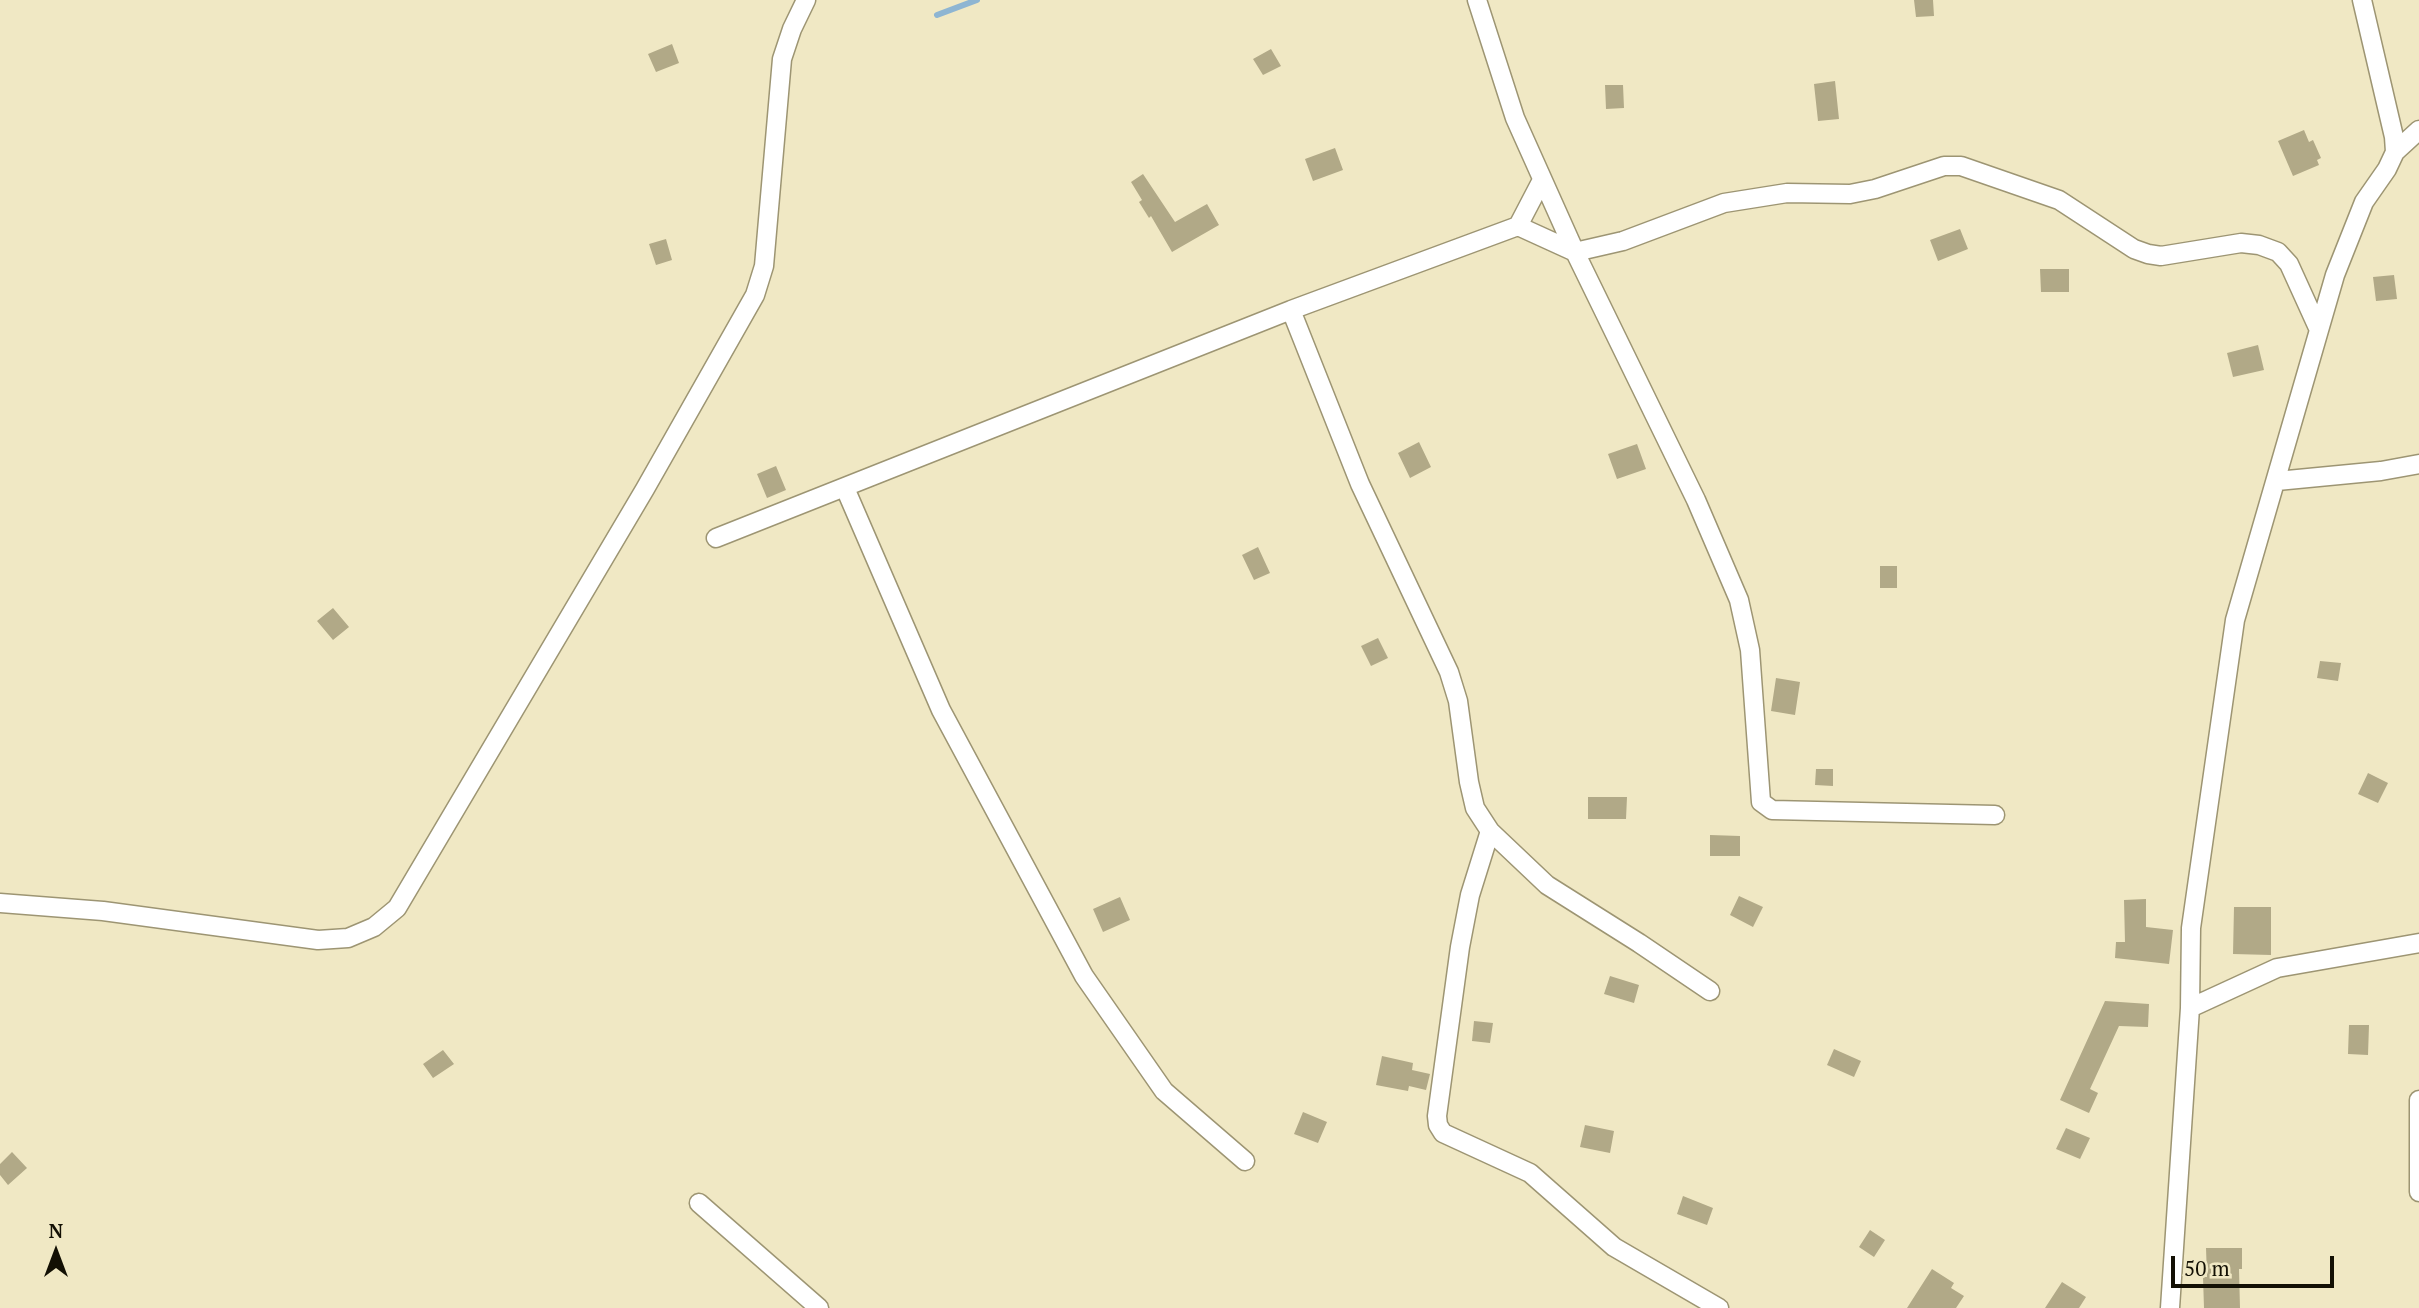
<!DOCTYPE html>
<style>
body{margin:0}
#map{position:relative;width:2419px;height:1308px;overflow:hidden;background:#f0e8c4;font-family:"PT Serif",serif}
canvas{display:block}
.north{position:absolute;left:21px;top:1217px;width:70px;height:70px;-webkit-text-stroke:5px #f0e8c4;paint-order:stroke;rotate:0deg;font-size:19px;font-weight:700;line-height:28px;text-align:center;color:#131004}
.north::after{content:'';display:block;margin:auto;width:24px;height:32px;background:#131004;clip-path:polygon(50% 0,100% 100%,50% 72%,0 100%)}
.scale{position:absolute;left:2171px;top:1256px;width:163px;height:32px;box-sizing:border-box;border:4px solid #131004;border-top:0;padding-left:9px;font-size:21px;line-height:24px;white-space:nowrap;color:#131004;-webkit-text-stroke:5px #f0e8c4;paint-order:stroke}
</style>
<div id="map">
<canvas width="2419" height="1308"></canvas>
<div class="north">N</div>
<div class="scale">50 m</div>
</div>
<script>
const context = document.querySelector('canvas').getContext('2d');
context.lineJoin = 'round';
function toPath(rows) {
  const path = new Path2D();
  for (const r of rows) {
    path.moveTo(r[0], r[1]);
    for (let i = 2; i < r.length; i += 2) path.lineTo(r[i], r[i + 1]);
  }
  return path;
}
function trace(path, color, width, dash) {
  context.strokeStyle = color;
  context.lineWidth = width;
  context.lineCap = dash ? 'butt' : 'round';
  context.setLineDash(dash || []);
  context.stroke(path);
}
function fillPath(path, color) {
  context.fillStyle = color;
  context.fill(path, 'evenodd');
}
trace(toPath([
 [937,15,977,0]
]), '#8eb5d2', 6);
fillPath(toPath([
 [1914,0,1933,0,1934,16,1916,17],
 [672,44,679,63,656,72,648,54],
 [1271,49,1281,66,1263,75,1253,59],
 [1835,81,1839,119,1818,121,1814,84],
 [1605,85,1623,85,1624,108,1606,109],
 [2304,130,2309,142,2313,140,2321,158,2317,160,2319,165,2293,176,2278,141],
 [1335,148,1343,170,1313,181,1305,159],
 [1143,174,1175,222,1207,204,1219,225,1172,252,1151,216,1149,218,1139,202,1142,200,1131,182],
 [1960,229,1968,249,1938,261,1930,240],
 [666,239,672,260,656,265,649,244],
 [2040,269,2069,269,2069,292,2041,292],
 [2394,275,2397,299,2376,301,2373,277],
 [2258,345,2264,370,2233,377,2227,353],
 [1419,442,1431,467,1410,478,1398,453],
 [1637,444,1646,469,1617,479,1608,454],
 [776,466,786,490,767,498,757,474],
 [1258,547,1270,573,1254,580,1242,555],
 [1880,566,1897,566,1897,588,1880,588],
 [333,608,349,627,333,640,317,621],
 [1378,638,1388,658,1371,666,1361,646],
 [2320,661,2341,663,2338,681,2317,678],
 [1776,678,1800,682,1795,715,1771,711],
 [1816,769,1833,769,1833,786,1815,785],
 [2368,773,2388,783,2378,803,2358,794],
 [1588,797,1627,797,1626,819,1588,819],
 [1710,835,1740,836,1740,856,1710,856],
 [1739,896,1763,907,1753,927,1730,915],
 [1120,897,1130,920,1103,932,1093,909],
 [2146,899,2146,927,2173,930,2169,964,2115,958,2116,942,2125,942,2124,900],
 [2234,907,2271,907,2271,955,2233,954],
 [1610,976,1639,985,1634,1003,1604,994],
 [2105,1001,2149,1004,2148,1027,2119,1026,2090,1089,2098,1093,2089,1113,2060,1100],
 [1474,1021,1493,1023,1490,1043,1472,1041],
 [2349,1025,2369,1025,2368,1055,2348,1054],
 [1834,1049,1861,1061,1854,1077,1827,1065],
 [443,1050,454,1064,433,1078,423,1064],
 [1382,1056,1413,1063,1412,1070,1430,1074,1426,1090,1409,1086,1408,1091,1376,1085],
 [1303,1112,1327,1122,1318,1143,1294,1134],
 [1585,1125,1614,1131,1610,1153,1580,1147],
 [2066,1128,2090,1138,2080,1159,2056,1149],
 [12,1152,27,1168,8,1185,0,1175,0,1164],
 [1683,1196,1713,1208,1707,1225,1677,1214],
 [1870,1230,1885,1240,1874,1257,1859,1247],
 [2206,1248,2242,1248,2242,1269,2239,1269,2240,1308,2204,1308,2203,1277,2207,1277],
 [1932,1269,1954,1283,1951,1288,1964,1296,1956,1308,1907,1308],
 [2062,1282,2086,1297,2079,1308,2045,1308]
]), '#b1a987');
const street = toPath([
 [1477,0,1515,118,1575,252,1696,500,1739,600,1750,650,1761,802,1772,810,1995,815],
 [2362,0,2394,137,2395,152],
 [1518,226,1575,252,1623,241,1724,203,1787,193,1850,194,1875,189,1944,166,1961,166,2059,200,2134,249,2148,254,2161,256,2241,243,2259,245,2278,252,2289,264,2319,330],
 [1291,310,1360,484,1449,672,1458,701,1469,782,1475,808,1490,831,1547,885,1639,943,1710,991],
 [2277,481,2381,471,2419,464],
 [845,488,941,710,1084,976,1164,1091,1245,1161],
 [716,538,1291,310,1518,226,1542,180],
 [1490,831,1470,895,1460,947,1437,1116,1438,1125,1443,1133,1530,1173,1614,1247,1719,1308],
 [0,903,103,911,318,940,348,938,374,927,397,908,645,489,755,295,764,266,782,59,792,29,806,0],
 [2190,1008,2277,968,2419,943],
 [2419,1100,2419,1192],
 [699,1203,819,1308],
 [2170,1308,2190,1008,2191,928,2235,620,2335,275,2364,202,2387,169,2395,152,2419,130]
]);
trace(street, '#9d9573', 21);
trace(street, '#fff', 18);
</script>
